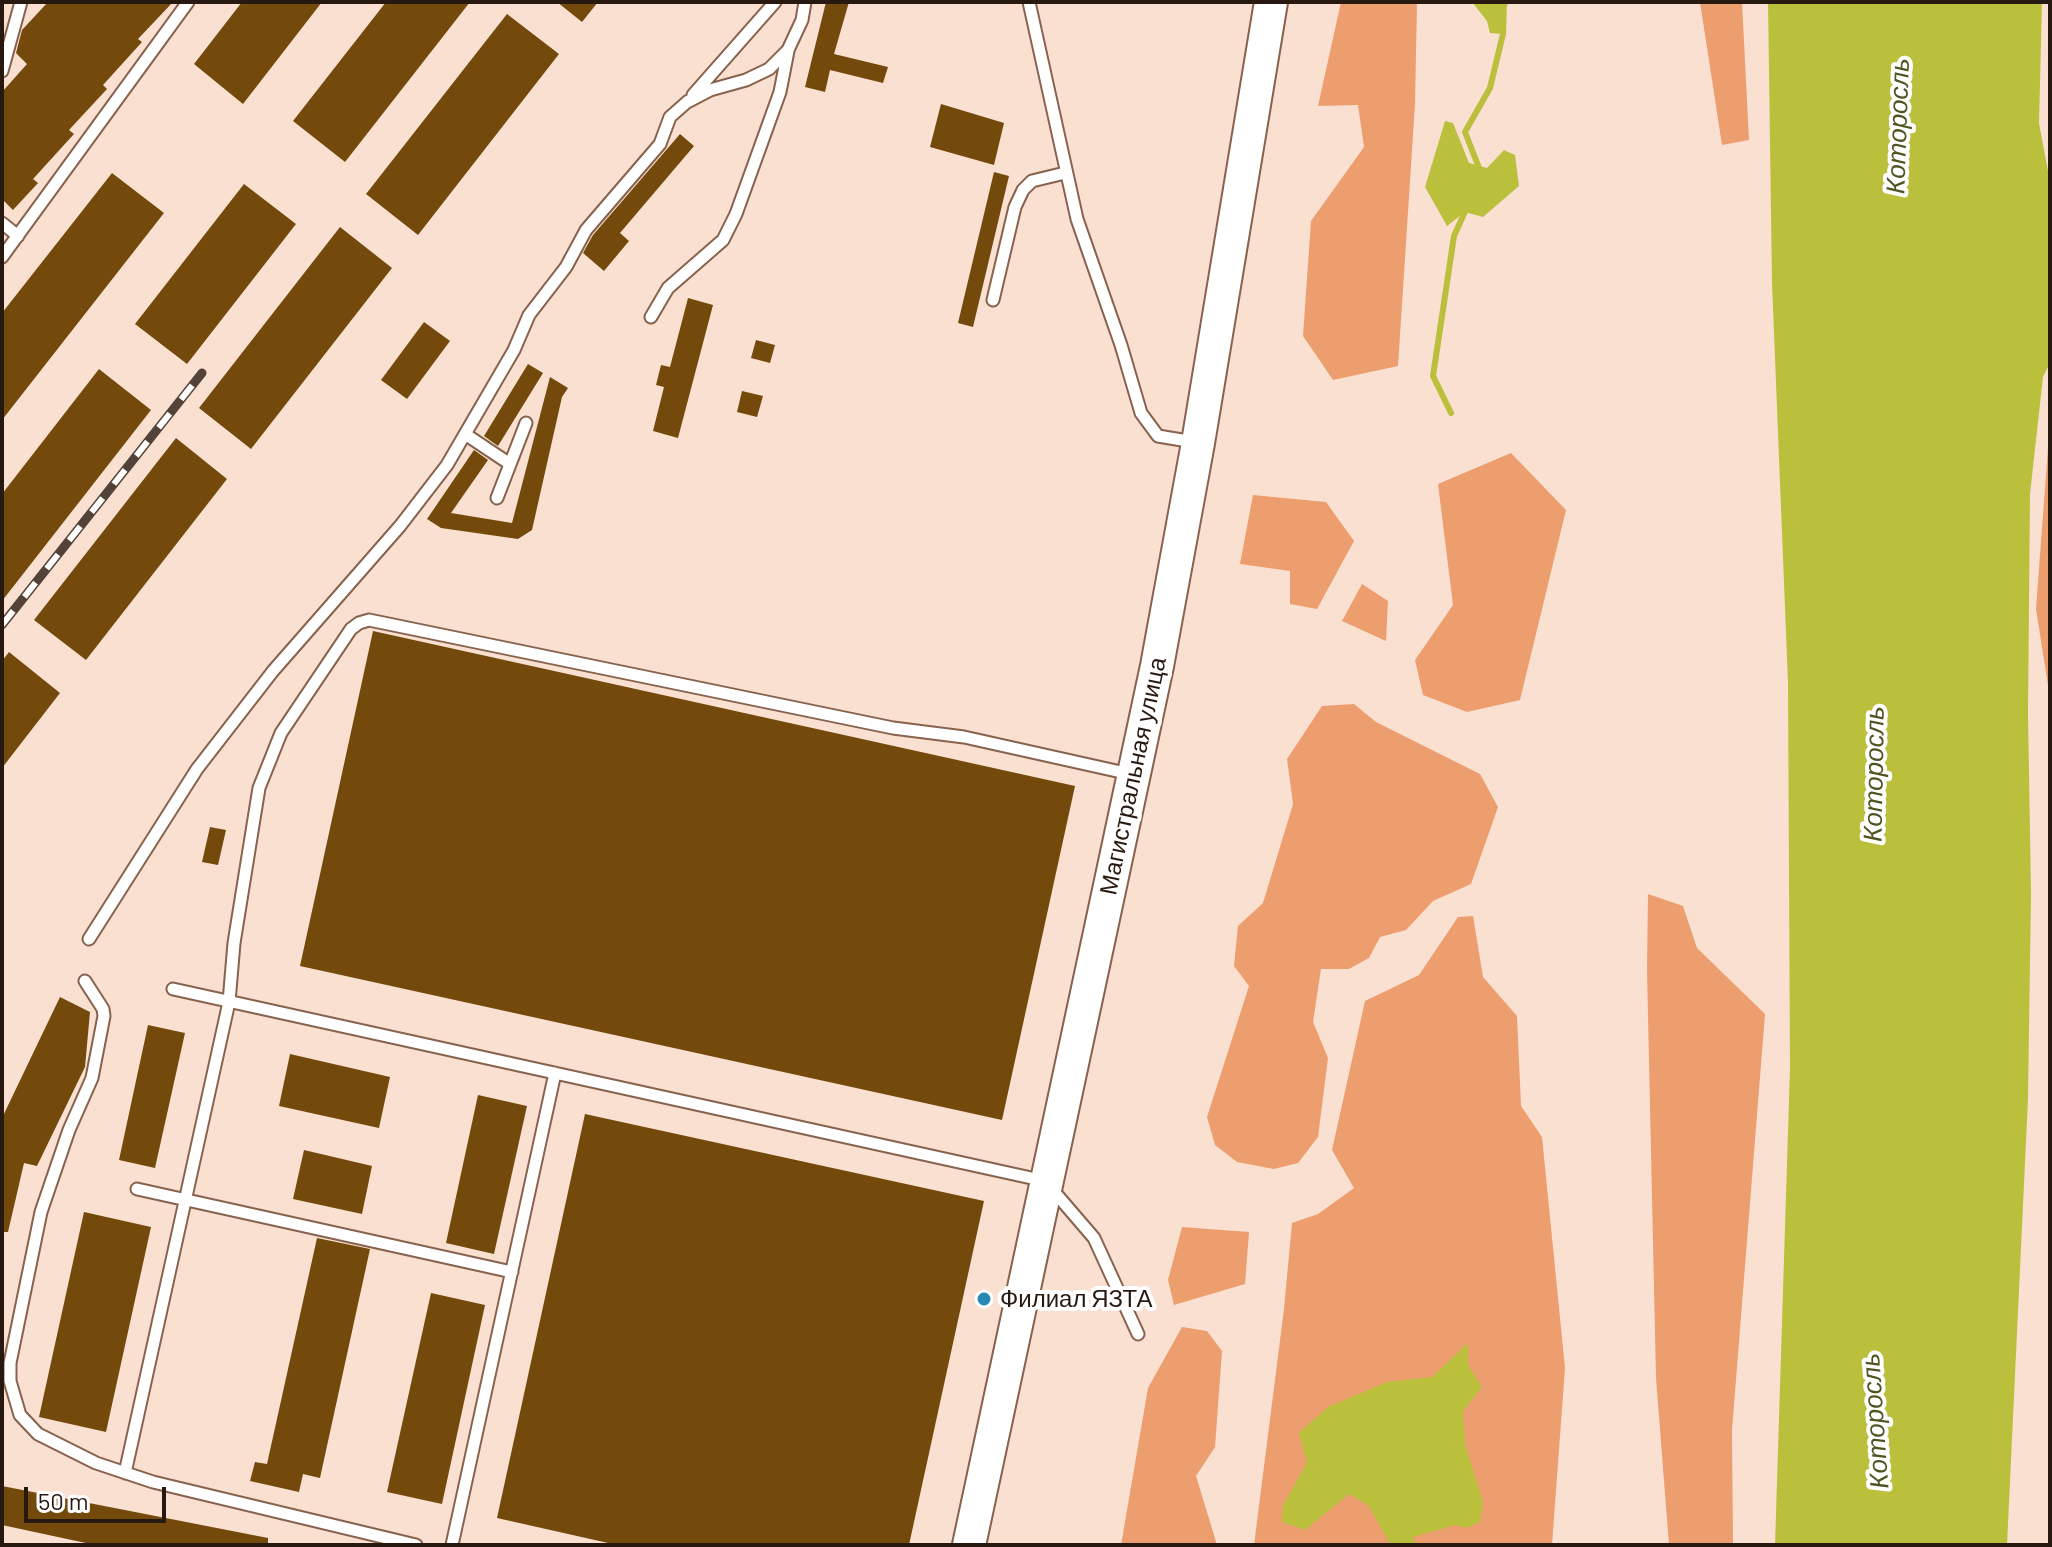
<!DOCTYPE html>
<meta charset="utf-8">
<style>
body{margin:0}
#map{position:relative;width:2052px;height:1547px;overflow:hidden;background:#fae0d1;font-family:Barlow,sans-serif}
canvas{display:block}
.frame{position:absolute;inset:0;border:4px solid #281910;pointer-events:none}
.scale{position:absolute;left:24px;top:1487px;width:142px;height:36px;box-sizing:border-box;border:4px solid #281910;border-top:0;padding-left:10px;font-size:24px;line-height:28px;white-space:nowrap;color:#281910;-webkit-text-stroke:6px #fff;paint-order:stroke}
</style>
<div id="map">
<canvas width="2052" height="1547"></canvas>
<div class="frame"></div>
<div class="scale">50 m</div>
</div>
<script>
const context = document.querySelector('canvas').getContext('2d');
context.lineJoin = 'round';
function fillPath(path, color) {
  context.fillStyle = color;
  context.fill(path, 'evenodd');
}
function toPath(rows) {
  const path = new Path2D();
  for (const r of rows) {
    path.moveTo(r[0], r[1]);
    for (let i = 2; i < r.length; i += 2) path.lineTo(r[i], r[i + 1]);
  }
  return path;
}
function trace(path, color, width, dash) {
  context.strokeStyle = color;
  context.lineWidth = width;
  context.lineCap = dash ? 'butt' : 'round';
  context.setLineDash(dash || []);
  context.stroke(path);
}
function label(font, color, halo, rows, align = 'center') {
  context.font = font + ' Barlow,sans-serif';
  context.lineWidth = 8;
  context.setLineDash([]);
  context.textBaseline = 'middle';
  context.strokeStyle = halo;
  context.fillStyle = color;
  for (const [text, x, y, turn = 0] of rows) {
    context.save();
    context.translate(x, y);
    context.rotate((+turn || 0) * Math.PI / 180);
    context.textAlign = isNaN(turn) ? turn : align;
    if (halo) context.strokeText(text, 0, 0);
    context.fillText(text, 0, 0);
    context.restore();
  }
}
fillPath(toPath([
 [1341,2,1417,2,1415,104,1398,366,1333,380,1303,336,1311,221,1364,147,1358,105,1318,106],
 [1700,2,1742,2,1749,140,1722,145],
 [2050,421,2049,576,2050,698,2036,609],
 [1511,453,1566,510,1520,700,1467,712,1423,695,1415,660,1453,605,1438,484],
 [1253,495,1326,502,1354,541,1317,609,1290,604,1290,571,1240,564],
 [1362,584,1388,601,1386,641,1342,621],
 [1354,704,1376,722,1480,774,1498,807,1471,884,1433,901,1406,930,1380,937,1369,958,1349,969,1321,969,1313,1022,1328,1058,1318,1137,1298,1163,1274,1169,1237,1162,1215,1145,1207,1117,1249,986,1234,966,1238,926,1263,903,1293,804,1287,759,1322,706],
 [1648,894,1683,906,1697,948,1765,1014,1732,1430,1733,1545,1669,1545,1656,1378,1647,970],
 [1473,916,1483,977,1517,1016,1521,1106,1542,1137,1565,1368,1552,1545,1254,1545,1284,1309,1292,1223,1318,1214,1354,1188,1332,1150,1365,1001,1419,975,1458,917],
 [1182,1227,1249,1232,1245,1284,1174,1305,1168,1280],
 [1182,1327,1207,1331,1222,1351,1215,1447,1196,1476,1217,1545,1121,1545,1148,1388]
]), '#ec9e6e');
fillPath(toPath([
 [1472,2,1510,2,1504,9,1503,34,1490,33,1487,21],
 [1768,2,2042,2,2039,123,2050,182,2050,363,2043,377,2030,494,2028,713,2031,893,2028,1099,2007,1545,1775,1545,1790,1068,1788,683,1772,283],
 [1445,121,1453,123,1469,163,1487,168,1504,150,1515,155,1519,186,1483,217,1465,212,1447,226,1425,187],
 [1468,1343,1468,1365,1482,1387,1463,1411,1465,1444,1483,1503,1480,1522,1466,1528,1455,1525,1413,1537,1416,1545,1391,1545,1368,1505,1349,1494,1305,1530,1282,1522,1283,1506,1307,1462,1299,1433,1328,1407,1387,1382,1432,1377]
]), '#bbc03c');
trace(toPath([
 [1481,173,1465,132,1490,88,1503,34,1504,2],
 [1451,413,1433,376,1454,236,1468,205]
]), '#bbc03c', 6);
fillPath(toPath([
 [48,2,173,2,138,39,142,42,103,85,107,89,69,130,74,134,33,179,38,183,13,210,2,199,2,92,27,64,16,53,22,30],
 [242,2,322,2,243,104,194,64],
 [386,2,470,2,345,162,293,121],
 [557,2,598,2,582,22],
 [826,2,849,2,834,54,888,67,883,83,830,70,825,92,805,87],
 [507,14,559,54,418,235,366,194],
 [941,104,1004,123,994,165,930,147],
 [680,134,694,146,620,233,629,241,604,271,583,253,593,235],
 [994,172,1009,176,973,327,958,323],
 [112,173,164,213,2,420,2,313],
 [244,184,296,224,187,364,135,324],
 [340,227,392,268,251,449,199,408],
 [688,298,713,305,678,438,653,431,664,387,656,385,661,365,670,367],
 [424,322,450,341,407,399,381,380],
 [756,340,775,345,770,363,751,358],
 [528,364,543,373,498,446,484,436],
 [99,369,151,410,2,601,2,494],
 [550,377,568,388,562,397,532,530,518,539,441,528,427,519,474,450,488,460,451,513,512,523],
 [742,391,763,396,757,417,737,412],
 [176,438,227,479,86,660,34,620],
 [373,631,1075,786,1002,1120,300,966],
 [9,652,60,693,2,768,2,661],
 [210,827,226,830,218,865,202,862],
 [60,997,90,1012,85,1067,37,1166,24,1163,8,1232,2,1232,2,1118],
 [148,1025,185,1033,155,1168,119,1160],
 [290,1054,390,1077,379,1128,279,1106],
 [478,1095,527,1106,494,1254,446,1243],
 [585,1114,984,1201,909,1545,617,1545,497,1518],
 [304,1150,372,1166,362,1214,293,1199],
 [84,1212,151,1227,106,1432,39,1417],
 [317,1238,370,1249,320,1478,303,1474,299,1492,250,1481,255,1462,267,1464],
 [431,1293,485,1305,442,1504,387,1492],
 [2,1486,268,1538,268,1545,95,1545,2,1525]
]), '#734a0b');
const service = toPath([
 [1029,2,1077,219,1121,345,1141,413,1158,436,1194,442],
 [2,71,21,2],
 [693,95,775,2],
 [2,223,18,236],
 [2,257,188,2],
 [993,300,1015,207,1023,190,1032,181,1065,173],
 [651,317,668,288,723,240,736,214,780,92,788,51],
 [465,434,510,464],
 [497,498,526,423],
 [89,939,197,769,273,671,400,526,447,465,514,350,529,315,566,267,586,230,660,144,670,117,687,102,710,90,746,80,769,69,788,50,802,20,805,2],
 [85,981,103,1009,104,1016,92,1078,69,1130,41,1212,10,1363,10,1381,20,1415,38,1434,96,1463,153,1482,416,1545],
 [173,989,1045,1181,1094,1238,1138,1334],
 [137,1189,512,1272],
 [125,1473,229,1002,234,943,259,788,281,733,351,629,359,623,369,620,893,728,964,737,1130,774],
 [452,1545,555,1073]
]);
const secondary = toPath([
 [969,1545,1157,666,1198,443,1271,2]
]);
trace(service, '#88624c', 15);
trace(secondary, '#88624c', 36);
trace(service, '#fff', 11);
trace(secondary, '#fff', 32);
const rail = toPath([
 [2,625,202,373]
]);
trace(rail, '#534237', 9);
trace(rail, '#fff', 6, [18]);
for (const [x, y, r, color] of [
 [984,1299,8,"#288ab4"]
]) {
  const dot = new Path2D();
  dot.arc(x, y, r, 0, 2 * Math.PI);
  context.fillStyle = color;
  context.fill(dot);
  trace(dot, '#fff', 3);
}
label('24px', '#281910', '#fff', [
 ["Магистральная улица",1133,776,-78]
]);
label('24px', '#281910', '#fff', [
 ["Филиал ЯЗТА",1000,1299]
], 'left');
label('italic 26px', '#515421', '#fff', [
 ["Которосль",1898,126,-88],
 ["Которосль",1874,774,-89],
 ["Которосль",1875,1421,-94]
]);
</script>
